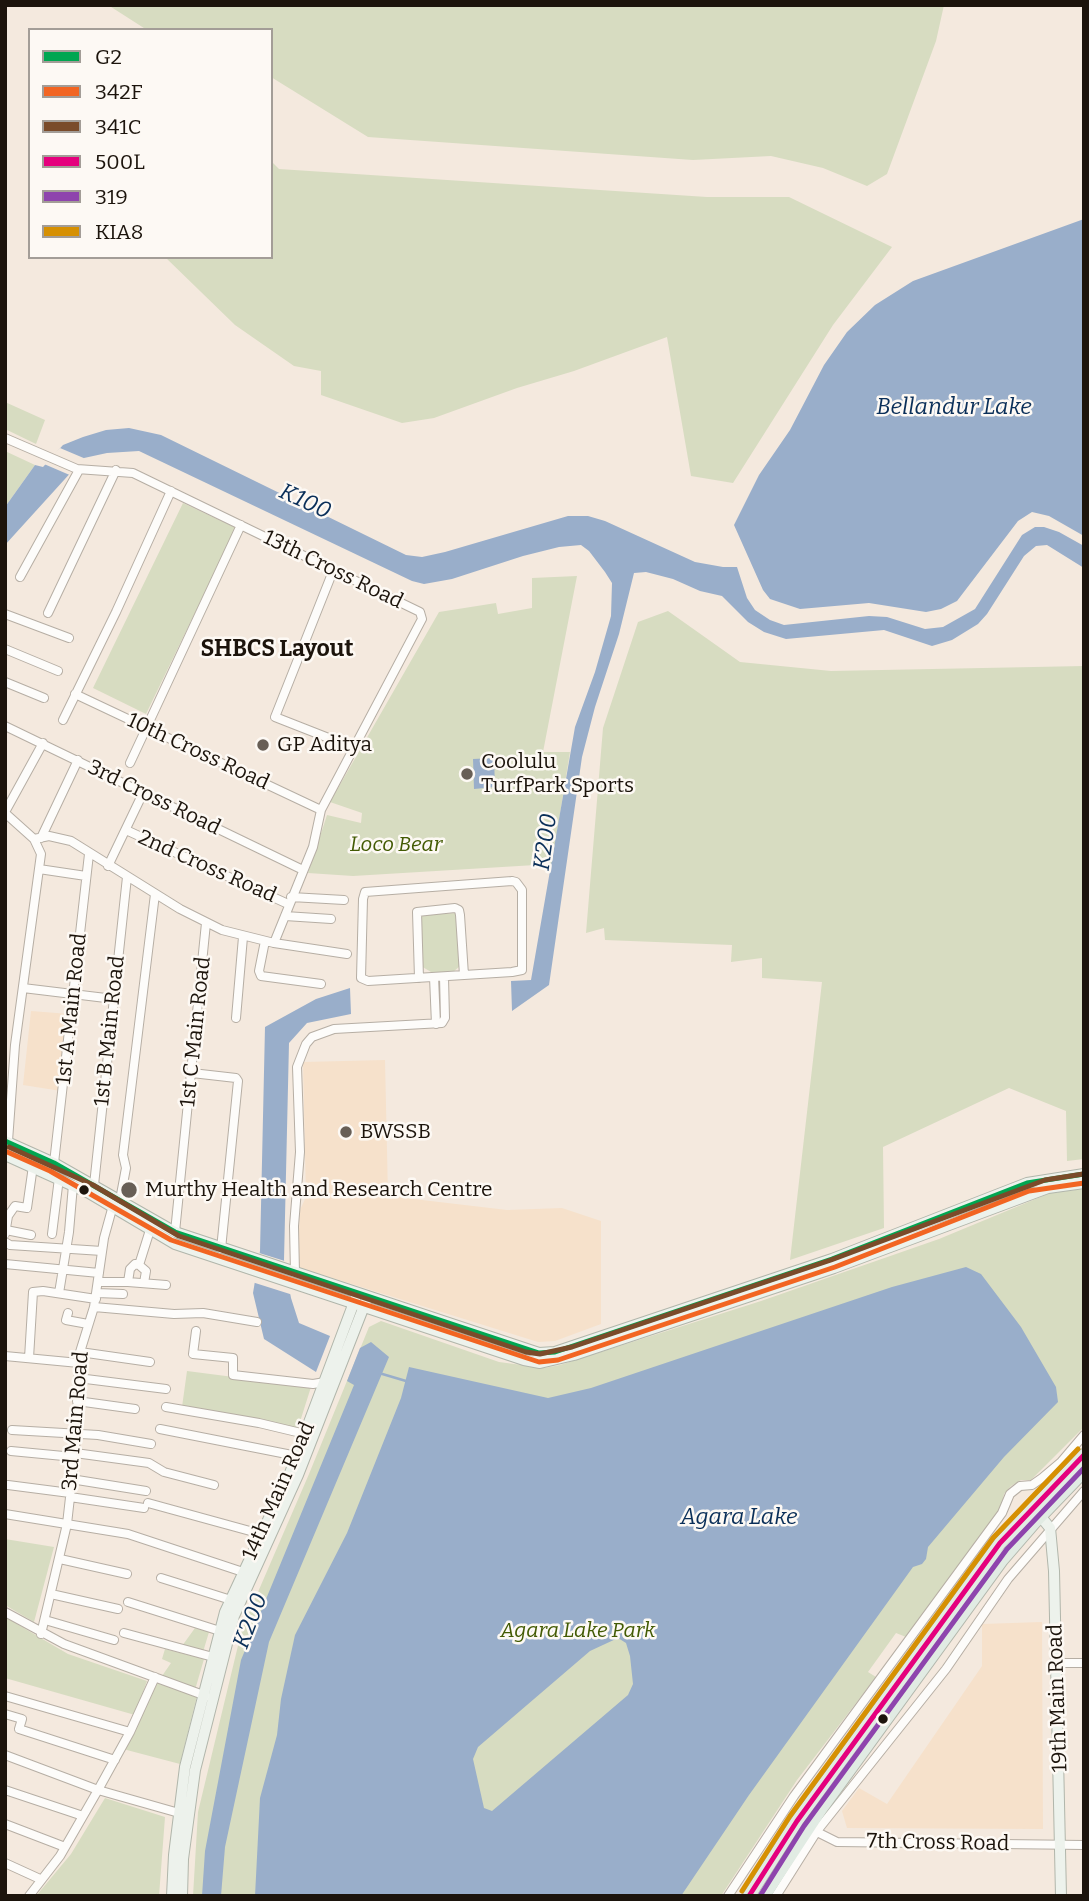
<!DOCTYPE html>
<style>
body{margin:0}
#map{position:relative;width:1089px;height:1901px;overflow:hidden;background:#f4e9de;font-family:Bitter,serif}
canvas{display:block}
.frame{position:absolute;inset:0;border:7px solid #1c140c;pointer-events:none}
.legend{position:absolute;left:28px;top:28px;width:245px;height:231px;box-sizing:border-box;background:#fdf9f4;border:2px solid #a39d97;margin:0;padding:9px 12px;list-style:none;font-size:21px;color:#1c140c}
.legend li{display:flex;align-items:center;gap:14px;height:35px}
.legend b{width:35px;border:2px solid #a39d97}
</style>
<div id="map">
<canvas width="1089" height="1901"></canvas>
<div class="frame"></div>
<ul class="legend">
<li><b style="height:9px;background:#00a651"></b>G2</li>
<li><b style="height:9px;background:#f26522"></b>342F</li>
<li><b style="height:9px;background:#7a4b2a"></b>341C</li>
<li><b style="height:9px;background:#e5007d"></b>500L</li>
<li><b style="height:9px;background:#8e44ad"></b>319</li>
<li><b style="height:9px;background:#d69002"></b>KIA8</li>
</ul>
</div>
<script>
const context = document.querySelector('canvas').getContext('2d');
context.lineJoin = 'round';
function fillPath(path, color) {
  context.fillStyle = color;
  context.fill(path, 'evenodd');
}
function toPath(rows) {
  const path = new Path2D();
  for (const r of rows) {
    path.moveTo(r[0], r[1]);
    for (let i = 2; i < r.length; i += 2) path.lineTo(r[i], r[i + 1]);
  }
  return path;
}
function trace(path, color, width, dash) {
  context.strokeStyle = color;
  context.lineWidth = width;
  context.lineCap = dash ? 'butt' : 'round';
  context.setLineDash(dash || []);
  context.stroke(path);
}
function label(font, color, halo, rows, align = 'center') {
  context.font = font + ' Bitter,serif';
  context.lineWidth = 5;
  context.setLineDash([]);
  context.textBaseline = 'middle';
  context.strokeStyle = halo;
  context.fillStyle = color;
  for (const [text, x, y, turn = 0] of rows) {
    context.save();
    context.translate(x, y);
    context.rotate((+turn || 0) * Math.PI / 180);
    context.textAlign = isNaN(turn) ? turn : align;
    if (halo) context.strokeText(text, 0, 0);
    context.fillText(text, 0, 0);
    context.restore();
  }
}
fillPath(toPath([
 [31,1011,69,1014,61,1091,23,1085],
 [385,1060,388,1196,507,1210,562,1208,601,1221,601,1324,555,1341,538,1342,297,1267,300,1210,306,1197,303,1062],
 [1042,1622,1043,1829,847,1828,842,1811,859,1788,887,1804,982,1666,982,1624]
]), '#f6e1cb');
fillPath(toPath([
 [108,5,944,5,936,41,887,174,867,186,823,168,771,156,693,160,368,137,271,77,271,30,147,30],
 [271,161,279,169,707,197,789,197,892,247,833,325,733,483,691,476,667,337,574,371,517,388,434,418,402,423,321,395,321,371,294,366,235,325,165,257,271,257],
 [5,402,45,420,36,444,5,429],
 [5,451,35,465,5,507],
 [183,503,236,528,146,714,93,688],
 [577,576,543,752,570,752,552,864,353,876,308,873,327,815,361,823,362,813,330,802,439,612,496,603,498,614,532,608,532,578],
 [668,611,740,662,831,671,1084,666,1084,1159,1067,1161,1066,1111,1009,1088,883,1147,884,1228,790,1260,822,982,762,978,762,958,731,962,732,945,605,940,604,928,586,933,603,728,638,622],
 [457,913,460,966,453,972,431,972,421,966,419,915],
 [1084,1189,1084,1427,1031,1480,1021,1480,1011,1486,1004,1494,1001,1510,906,1637,896,1633,868,1672,876,1677,797,1780,721,1896,193,1896,198,1812,242,1629,309,1474,369,1327,381,1321,499,1362,545,1368,560,1365,761,1301,939,1239,1050,1193],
 [187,1371,311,1387,298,1428,182,1407],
 [5,1539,54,1547,34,1622,5,1605],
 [5,1617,68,1654,147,1681,135,1715,5,1678],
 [195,1628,209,1632,203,1652,182,1646],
 [165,1649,204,1659,195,1690,162,1676,171,1663,162,1659],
 [157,1683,197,1696,180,1764,123,1749],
 [105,1798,165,1817,159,1896,36,1896,71,1854]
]), '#d7dcc1');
fillPath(toPath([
 [1084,219,1084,536,1049,516,1032,512,1018,521,957,601,941,609,926,612,869,603,800,609,770,599,763,590,734,525,759,475,790,430,824,365,847,332,875,305,913,281],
 [129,428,161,435,406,555,422,557,445,552,568,516,588,516,605,521,695,562,723,567,737,567,747,598,755,610,770,620,784,625,869,616,887,617,925,629,943,627,975,609,1022,535,1035,527,1044,527,1059,532,1084,546,1084,568,1047,545,1036,546,1024,556,987,614,978,624,952,640,932,646,884,630,786,639,764,632,748,622,722,596,700,591,673,579,646,572,634,573,619,634,595,707,582,757,549,985,512,1011,511,981,531,980,575,727,595,672,611,616,612,583,605,572,589,551,581,545,559,547,523,556,452,579,424,584,412,581,139,451,107,453,84,458,5,545,5,507,35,465,43,467,63,445,83,437,106,430],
 [494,758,495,787,474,789,473,759],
 [350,988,351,1014,307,1023,289,1043,284,1260,291,1298,299,1323,330,1336,316,1372,264,1339,253,1293,260,1251,265,1027,316,999],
 [966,1267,981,1274,1021,1327,1056,1387,1058,1402,1004,1457,928,1547,926,1559,922,1564,913,1567,749,1795,681,1896,255,1896,260,1798,277,1735,281,1699,295,1635,347,1533,401,1398,409,1367,548,1398,591,1388,892,1287],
 [618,1638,626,1643,630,1656,633,1684,628,1695,492,1811,484,1808,473,1759,478,1747,590,1651],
 [371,1342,389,1357,269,1642,225,1847,221,1896,202,1896,205,1851,241,1660,354,1385,347,1381,360,1348]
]), '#99aeca');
fillPath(toPath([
 [60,448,86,459,72,476,44,464],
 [256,1252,288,1262,293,1295,252,1282]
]), '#f4e9de');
trace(toPath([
 [379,1373,406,1381]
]), '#99aeca', 2.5);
const minor = toPath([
 [5,438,77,469,133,473,420,612,422,619,321,810,313,847,274,943],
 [333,571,275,717,354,748],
 [20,577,79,470],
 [48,613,116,470],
 [5,614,69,638],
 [5,649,58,671],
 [5,682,44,698],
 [75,694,321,810],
 [63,720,116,612,171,491],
 [5,726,303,870],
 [130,763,241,525],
 [5,812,43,743],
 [5,813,34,839,41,854,15,1045,8,1141],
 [126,830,288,904],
 [41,838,78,760],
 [34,839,49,836,71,841,180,909,222,930,274,943,347,954],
 [108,866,143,793],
 [39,869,86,876],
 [512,881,516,882,522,890,522,970,512,972,368,981,361,978,363,899,365,892,512,881],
 [291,897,344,900],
 [285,916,331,919],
 [265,941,259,971,261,976,321,984],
 [434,977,436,1024],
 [419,978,417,912,455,908,459,910,460,915,464,975],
 [23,988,114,999],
 [236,1018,243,937],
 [192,1073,236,1078,238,1081,221,1249],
 [54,1163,89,854],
 [94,1185,127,877],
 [120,1200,126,1168,123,1155,155,894],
 [6,1230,31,1235],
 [175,1232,206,923],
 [5,1234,8,1216,15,1206,27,1208,33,1166],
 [52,1234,59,1178],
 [5,1242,10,1245,102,1251],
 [5,1264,99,1273],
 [139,1265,146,1271,144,1283],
 [295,1273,294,1226,300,1152,297,1067,306,1044,312,1037,334,1029,442,1023,445,1018,444,977],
 [98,1282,128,1282,130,1269,135,1264,139,1265,150,1230],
 [128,1282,166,1285],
 [59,1293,69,1232,73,1185],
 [97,1293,123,1294],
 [94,1307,174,1314,203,1313,257,1322],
 [68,1313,66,1320,88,1324],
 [196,1331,193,1354,233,1358,233,1375,313,1384,325,1382],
 [80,1352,150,1362],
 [5,1356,79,1363],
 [29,1358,33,1292,43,1291,96,1299],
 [78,1378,166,1389],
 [77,1401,135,1409],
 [166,1407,259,1423,305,1434],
 [160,1429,297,1456],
 [12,1430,98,1435,151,1444],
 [11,1451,74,1457],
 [75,1453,149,1463,164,1472,214,1485],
 [71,1479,146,1491],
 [8,1485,70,1493],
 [70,1497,144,1508],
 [148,1503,261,1534],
 [5,1514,128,1534,243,1572],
 [60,1559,127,1574],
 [161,1578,231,1600],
 [51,1594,118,1609],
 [128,1602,220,1631],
 [5,1612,64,1644,206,1696],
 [45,1620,114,1640],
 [124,1633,213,1657],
 [41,1634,67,1524,75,1453,80,1352,94,1307,104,1238,112,1209],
 [1057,1663,1084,1663],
 [5,1696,130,1732],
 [5,1714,22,1719,19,1729,115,1760],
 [5,1755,98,1790,130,1732,155,1677],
 [5,1790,83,1816],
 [5,1824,65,1847],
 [813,1830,837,1842,1084,1845],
 [5,1863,40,1879],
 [29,1896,60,1856,98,1790,179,1813],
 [728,1896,794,1796,1002,1513,1010,1494,1020,1486,1032,1485,1042,1478,1061,1462,1084,1435],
 [776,1896,817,1831,946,1669,1008,1579,1084,1491]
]);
const major = toPath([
 [5,1141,54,1163,175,1232,539,1353,555,1352,832,1259,1027,1183,1084,1174],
 [5,1155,89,1193,175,1244,524,1360,540,1363,574,1355,834,1268,1048,1188,1084,1183],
 [1037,1512,1050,1528,1054,1571,1061,1896],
 [172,1896,174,1855,185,1767,225,1612,290,1473,356,1297],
 [182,1896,183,1859,195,1770,234,1616,298,1475,366,1301]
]);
const highway = toPath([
 [749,1896,797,1821,1000,1543,1084,1455],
 [764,1896,821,1809,1002,1560,1034,1523,1084,1471]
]);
trace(minor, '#b6aea4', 10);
trace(major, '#b1b6ab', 12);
trace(highway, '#b1b6ab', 14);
trace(minor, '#fdfcfa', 8);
trace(major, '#edf2ec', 10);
trace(highway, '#e1ebe3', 12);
trace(toPath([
 [5,1141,54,1163,175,1232,539,1353,555,1352,832,1259,1027,1183,1084,1174]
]), '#00a651', 5);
trace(toPath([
 [5,1151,50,1171,171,1240,539,1362,558,1360,835,1267,1029,1191,1084,1183]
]), '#f26522', 5);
trace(toPath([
 [9,1147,93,1185,179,1236,526,1352,540,1354,572,1347,831,1260,1045,1180,1083,1174]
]), '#7a4b2a', 5);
trace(toPath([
 [749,1896,797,1821,1000,1543,1084,1455]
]), '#e5007d', 5);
trace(toPath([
 [760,1896,804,1826,1007,1549,1084,1468]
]), '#8e44ad', 5);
trace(toPath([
 [742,1891,790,1816,993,1538,1078,1449]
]), '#d69002', 5);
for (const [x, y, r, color] of [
 [263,745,7,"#685f56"],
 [467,774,7,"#685f56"],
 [346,1132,7,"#685f56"],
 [84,1190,6,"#1c140c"],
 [129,1190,9,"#685f56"],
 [883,1719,6,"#1c140c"]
]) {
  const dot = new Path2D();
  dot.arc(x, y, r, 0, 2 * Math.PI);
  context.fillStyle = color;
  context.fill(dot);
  trace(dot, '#fdf9f4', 2.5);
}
label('21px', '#1c140c', '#fdf9f4', [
 ["13th Cross Road",333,570,26],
 ["10th Cross Road",198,752,25],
 ["3rd Cross Road",154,798,26],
 ["2nd Cross Road",207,867,24],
 ["1st A Main Road",72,1009,-84],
 ["1st B Main Road",110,1031,-84],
 ["1st C Main Road",196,1032,-84],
 ["3rd Main Road",76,1421,-85],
 ["14th Main Road",279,1491,-66],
 ["19th Main Road",1058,1698,-92],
 ["7th Cross Road",938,1843,1]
]);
label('21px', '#1c140c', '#fdf9f4', [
 ["GP Aditya",277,745],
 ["Coolulu",481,762],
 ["TurfPark Sports",481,786],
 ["BWSSB",360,1132],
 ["Murthy Health and Research Centre",145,1190]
], 'left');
label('italic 21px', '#435b04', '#fdf9f4', [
 ["Loco Bear",396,845],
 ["Agara Lake Park",578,1631]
]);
label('italic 23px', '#0a2f59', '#fdf9f4', [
 ["Bellandur Lake",954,408],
 ["K100",305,502,25],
 ["K200",546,842,-82],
 ["Agara Lake",739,1518],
 ["K200",251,1621,-69]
]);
label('bold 23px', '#1c140c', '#fdf9f4', [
 ["SHBCS Layout",277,650]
]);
</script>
